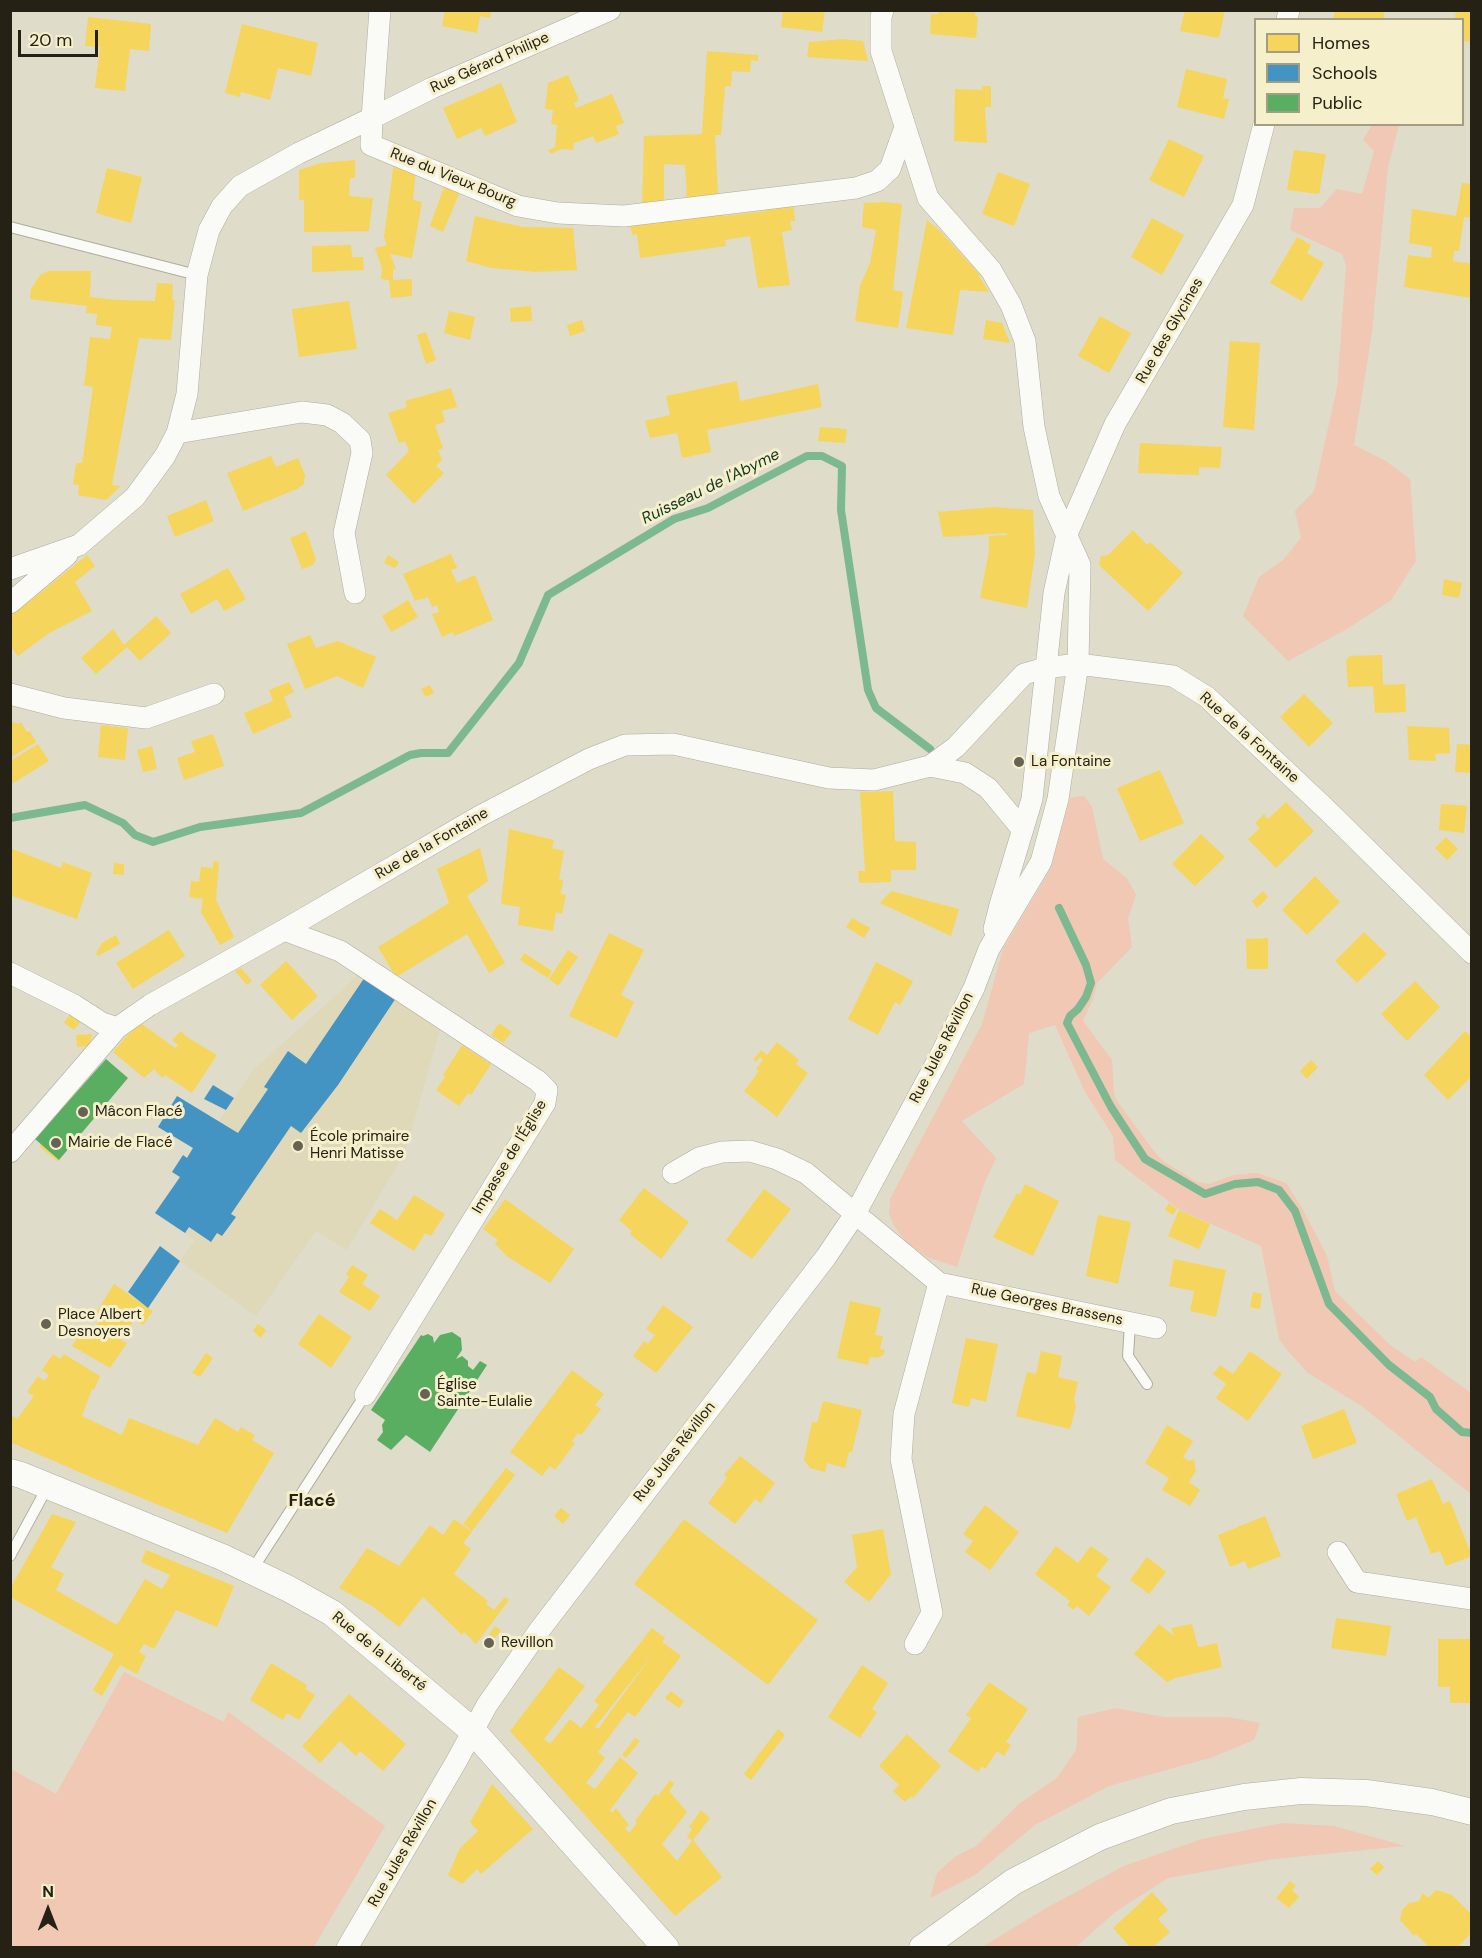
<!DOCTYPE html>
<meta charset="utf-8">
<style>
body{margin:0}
#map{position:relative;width:1482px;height:1958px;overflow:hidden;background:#dfdcc9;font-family:"DM Sans",sans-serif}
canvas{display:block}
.frame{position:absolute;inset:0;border:12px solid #252215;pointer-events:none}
.legend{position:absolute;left:1254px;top:18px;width:210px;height:108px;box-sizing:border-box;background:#f6efcc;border:2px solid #a29d83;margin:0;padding:8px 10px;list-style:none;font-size:18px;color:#252215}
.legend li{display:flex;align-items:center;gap:12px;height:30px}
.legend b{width:30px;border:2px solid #a29d83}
.north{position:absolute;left:18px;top:1880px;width:60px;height:60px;-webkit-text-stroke:4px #f6efcc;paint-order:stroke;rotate:0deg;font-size:16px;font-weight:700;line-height:24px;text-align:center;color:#252215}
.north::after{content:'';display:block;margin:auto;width:21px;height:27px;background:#252215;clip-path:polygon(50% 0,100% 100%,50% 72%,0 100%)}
.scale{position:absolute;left:18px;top:30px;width:80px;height:27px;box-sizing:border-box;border:3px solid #252215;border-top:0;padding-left:8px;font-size:18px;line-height:21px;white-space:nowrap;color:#252215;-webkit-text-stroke:4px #f6efcc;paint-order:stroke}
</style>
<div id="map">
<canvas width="1482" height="1958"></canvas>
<div class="frame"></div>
<ul class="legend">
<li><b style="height:16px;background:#f6d55c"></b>Homes</li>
<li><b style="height:16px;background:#4393c3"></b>Schools</li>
<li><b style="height:16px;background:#5aae61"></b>Public</li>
</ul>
<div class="north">N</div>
<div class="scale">20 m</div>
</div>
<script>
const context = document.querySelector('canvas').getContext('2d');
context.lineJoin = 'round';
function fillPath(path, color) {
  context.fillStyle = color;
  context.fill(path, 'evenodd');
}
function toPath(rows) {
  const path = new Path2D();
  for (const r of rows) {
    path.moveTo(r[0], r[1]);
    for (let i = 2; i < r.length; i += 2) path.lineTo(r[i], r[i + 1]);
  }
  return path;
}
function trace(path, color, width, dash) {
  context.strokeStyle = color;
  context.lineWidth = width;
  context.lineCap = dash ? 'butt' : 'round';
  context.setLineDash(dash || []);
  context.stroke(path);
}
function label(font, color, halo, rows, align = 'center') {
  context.font = font + ' "DM Sans",sans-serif';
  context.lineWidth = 6;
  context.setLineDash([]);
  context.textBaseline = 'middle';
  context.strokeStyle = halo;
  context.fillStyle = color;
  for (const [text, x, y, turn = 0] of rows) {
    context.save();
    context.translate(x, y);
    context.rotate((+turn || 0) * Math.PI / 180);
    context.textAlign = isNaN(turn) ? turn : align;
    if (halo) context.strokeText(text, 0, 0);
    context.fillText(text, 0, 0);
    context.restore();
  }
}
fillPath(toPath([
 [362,972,441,1026,408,1143,400,1161,347,1250,316,1231,256,1316,180,1261,195,1240,155,1213,180,1177,172,1172,183,1155,187,1157,192,1148,158,1127,177,1096,219,1121,253,1070]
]), '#dfd9b9');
fillPath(toPath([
 [1372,125,1399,125,1388,167,1372,332,1354,445,1386,461,1410,479,1416,561,1391,600,1347,629,1288,661,1243,616,1259,577,1283,560,1301,538,1295,511,1314,491,1337,388,1346,266,1342,254,1290,230,1294,208,1320,208,1337,189,1362,194,1374,151,1363,140],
 [1084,796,1092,807,1103,859,1127,878,1136,895,1128,918,1132,947,1097,983,1093,999,1083,1021,1112,1060,1114,1094,1117,1101,1156,1154,1163,1161,1197,1182,1209,1184,1234,1175,1257,1173,1286,1183,1301,1206,1327,1256,1335,1291,1390,1345,1415,1362,1421,1357,1471,1393,1471,1494,1363,1407,1308,1373,1287,1350,1279,1339,1261,1246,1180,1210,1115,1160,1113,1136,1085,1092,1055,1025,1029,1033,1024,1084,962,1121,996,1158,984,1184,957,1267,927,1257,904,1240,893,1224,889,1213,890,1199,982,1024,1003,949,1050,870,1070,798],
 [124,1672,224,1722,228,1712,385,1826,314,1947,11,1947,11,1769,56,1794],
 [1115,1708,1164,1717,1228,1717,1260,1723,1254,1740,1213,1757,1109,1786,1035,1825,975,1875,930,1898,937,1873,956,1856,976,1846,1020,1803,1057,1778,1076,1750,1078,1717],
 [1282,1823,1334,1826,1405,1846,1274,1859,1168,1878,1115,1912,1076,1947,982,1947,1048,1907,1124,1866,1202,1839]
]), '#f0c8b4');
fillPath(toPath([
 [445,10,491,10,490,18,480,16,477,33,442,26],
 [783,10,825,10,822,32,781,27],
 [938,10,976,10,975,16,978,17,976,38,930,34,931,14,938,14],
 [1185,10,1225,10,1219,38,1180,31],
 [1335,10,1385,10,1383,20,1333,20],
 [1456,10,1472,10,1472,42,1462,41,1462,20,1455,20],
 [88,17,151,24,149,51,130,49,125,91,95,88,100,47,85,46],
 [242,24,318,43,311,76,278,68,270,100,241,92,240,97,225,93],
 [842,39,863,41,868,61,807,57,809,42],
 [707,51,758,55,758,61,751,60,750,72,732,71,731,86,725,86,721,135,715,135,718,196,687,198,685,165,664,164,664,201,642,204,644,136,702,134],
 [1186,69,1227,79,1223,98,1229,99,1224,119,1177,107],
 [568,75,579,100,574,103,576,108,612,94,624,123,616,126,619,134,596,143,593,136,574,143,573,150,561,149,551,154,548,150,555,147,557,125,551,124,553,110,545,109,548,83],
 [501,83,517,122,485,136,481,128,457,139,443,108],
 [982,86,991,86,991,107,985,107,987,143,954,141,955,89,982,90],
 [1169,139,1204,156,1184,197,1149,180],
 [1294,150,1326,154,1319,194,1287,190],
 [355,160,355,178,350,178,349,196,373,198,369,231,304,232,304,200,299,200,299,170,321,163],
 [394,162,416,170,413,200,422,202,412,258,390,254,396,269,393,269,393,280,412,279,412,296,391,298,389,280,381,279,382,268,375,248,387,245,384,237],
 [107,168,142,177,131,223,96,213],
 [998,172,1030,184,1014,226,982,214],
 [1462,183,1472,184,1472,218,1464,217,1459,251,1454,251,1453,261,1472,264,1472,298,1404,287,1408,255,1431,258,1432,247,1409,243,1412,209,1456,216],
 [445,184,460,192,443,232,430,226],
 [885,202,902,204,893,290,903,292,898,328,855,321,860,286,870,263,876,230,862,227,864,203],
 [793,203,795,221,790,221,792,230,782,232,790,285,758,288,750,236,725,240,726,246,640,258,637,234,632,235,630,225,723,212,724,216,766,211,766,206],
 [475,216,523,227,573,228,577,270,536,272,492,268,466,261],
 [1152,218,1184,235,1162,275,1131,257],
 [927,220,940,231,981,276,979,276,989,292,960,290,953,335,906,328],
 [1297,237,1311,245,1307,253,1324,263,1302,301,1270,283],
 [351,245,352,257,363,257,364,270,312,272,312,246],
 [48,271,91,271,90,297,117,300,155,301,157,283,173,284,172,300,175,300,171,340,139,338,112,485,121,486,106,500,78,495,79,485,73,484,76,463,82,463,93,387,84,385,90,337,110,339,112,327,96,325,97,314,86,313,87,306,30,299,31,289,40,275],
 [349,301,357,349,299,357,292,309],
 [531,306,532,321,511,322,510,308],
 [449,311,475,317,470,340,444,333],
 [1100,316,1131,333,1109,373,1078,356],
 [582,320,585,331,570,336,567,325],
 [986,320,1002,323,1010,343,983,339],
 [426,332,436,360,426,364,417,335],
 [1230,341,1260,343,1254,430,1223,427],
 [737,381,740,401,818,384,822,407,707,430,711,452,682,458,677,433,650,438,645,421,670,415,666,396],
 [451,388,457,407,442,411,445,422,435,425,443,448,438,450,442,460,436,466,444,473,414,504,386,475,409,451,405,441,399,443,388,413,407,407,405,401],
 [820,427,847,429,845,443,818,441],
 [1140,443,1222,447,1220,468,1199,467,1199,475,1138,473],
 [271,456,276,467,298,458,305,475,304,484,297,489,243,511,227,473],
 [206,500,214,521,175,537,167,516],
 [994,507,1033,510,1035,554,1027,608,980,598,989,551,989,536,1007,535,1007,533,943,537,938,512],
 [1133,530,1147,545,1150,542,1183,573,1148,611,1099,565,1101,556,1108,555],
 [306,531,316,559,313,565,302,569,290,538],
 [451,554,457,568,451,570,457,583,475,575,493,620,454,636,453,632,442,637,432,614,439,612,437,605,432,607,428,597,415,601,403,574],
 [87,555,95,566,75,582,92,611,49,633,18,656,12,648,10,649,10,617],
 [388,555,399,562,395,568,384,563],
 [228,568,246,599,224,611,217,599,191,614,180,594],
 [1444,579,1462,583,1459,598,1442,595],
 [408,600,418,617,391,632,382,616],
 [156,616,171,633,140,661,127,647,96,674,81,658,113,629,124,645],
 [310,635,316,648,338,641,376,657,363,688,337,676,305,689,287,644],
 [1382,655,1383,685,1405,684,1406,712,1375,713,1373,686,1348,687,1346,660,1350,656],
 [289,682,294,692,284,697,292,717,253,734,244,713,273,701,269,690],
 [430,685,434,693,426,697,421,689],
 [1304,694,1333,723,1309,747,1280,717],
 [10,721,19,724,21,722,27,732,30,731,36,742,10,758],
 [101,725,128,728,125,760,98,757],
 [1407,726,1449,728,1450,753,1435,754,1436,761,1409,760],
 [213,734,224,766,184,780,177,758,195,752,191,741],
 [38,744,49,761,10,785,10,761],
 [1457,744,1472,745,1472,773,1455,772],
 [152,746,157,769,143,772,137,750],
 [1160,770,1184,823,1140,841,1117,788],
 [893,791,895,841,916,842,916,870,891,870,891,882,862,883,859,882,858,871,865,871,860,792],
 [1286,802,1314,831,1276,868,1248,839,1260,828,1255,823,1264,814,1268,819],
 [1441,804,1467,806,1464,833,1439,830],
 [509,829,554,840,552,848,564,851,559,879,563,880,561,894,566,895,562,914,556,912,553,931,518,925,520,907,501,904],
 [1201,834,1225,857,1195,886,1172,864],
 [1446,837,1458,849,1447,860,1435,848],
 [10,848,61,868,63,862,92,873,77,919,10,895],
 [480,848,488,881,467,896,505,963,489,973,467,934,396,977,378,947,449,903,437,869],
 [213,861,219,862,216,900,234,937,220,945,201,912,203,899,189,897,191,881,199,882,201,867,213,868],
 [114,863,124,864,124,875,113,874],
 [1315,876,1340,902,1307,935,1282,910],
 [891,891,959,909,951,936,880,903],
 [1263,891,1268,897,1257,908,1252,901],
 [852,918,870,928,864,938,846,927],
 [169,930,185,956,133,989,116,963],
 [1364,932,1387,954,1357,983,1335,961],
 [609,933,644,950,621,995,634,1002,617,1038,569,1016],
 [116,935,120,944,98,956,96,954,102,943],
 [1268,938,1268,969,1247,969,1246,939],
 [568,950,578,957,558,986,549,979],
 [524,953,552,971,548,978,520,960],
 [286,961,318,996,292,1020,260,985],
 [876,962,913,981,900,1005,895,1002,878,1035,848,1019],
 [241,968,252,981,247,985,235,971],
 [1415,981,1440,1007,1407,1041,1381,1014],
 [70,1014,81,1021,74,1030,64,1023],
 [139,1022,175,1048,178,1045,172,1040,181,1031,187,1037,217,1055,192,1093,165,1075,162,1078,154,1069,144,1078,113,1052],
 [499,1023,512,1032,503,1043,491,1035],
 [1465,1031,1472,1037,1472,1076,1448,1100,1424,1075],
 [92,1034,90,1046,77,1047,76,1035],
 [777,1042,799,1060,796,1064,808,1073,777,1117,744,1091,759,1071,756,1069,763,1060,760,1057,756,1062,753,1060,761,1050,767,1055],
 [462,1045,491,1064,471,1095,468,1093,459,1106,436,1090,445,1077,443,1075],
 [1311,1060,1318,1067,1307,1079,1300,1071],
 [41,1144,59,1160,57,1161,39,1146],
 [1025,1184,1059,1201,1033,1256,993,1237,1017,1193,1020,1195],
 [644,1188,689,1222,661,1259,630,1234,632,1231,619,1220],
 [764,1189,791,1209,752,1259,726,1240],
 [414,1195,445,1214,431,1236,425,1233,414,1251,370,1223,380,1209,397,1220],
 [505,1199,574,1249,550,1283,508,1257,495,1244,498,1240,483,1229],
 [1169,1203,1177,1209,1173,1215,1165,1210],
 [1179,1210,1210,1224,1199,1249,1168,1236],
 [1098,1215,1131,1222,1118,1284,1086,1276],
 [1174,1259,1226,1270,1216,1317,1190,1311,1194,1291,1169,1286],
 [352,1265,368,1275,362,1284,380,1296,370,1311,339,1292,349,1277,346,1274],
 [114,1284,153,1311,143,1325,135,1319,120,1339,127,1343,110,1368,72,1346,84,1327,92,1331,102,1317,96,1313],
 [1253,1292,1262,1294,1260,1309,1250,1307],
 [850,1301,881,1308,875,1335,883,1336,880,1349,885,1350,883,1355,877,1358,870,1357,868,1365,837,1358],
 [663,1305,693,1327,656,1373,633,1356,644,1341,648,1344,655,1335,646,1329],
 [319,1314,352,1337,331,1368,298,1344],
 [258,1324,266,1330,261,1338,253,1331],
 [966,1338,998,1344,986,1402,971,1398,969,1407,952,1403],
 [1041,1351,1062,1356,1058,1377,1078,1382,1074,1399,1076,1406,1070,1429,1016,1416,1027,1372,1036,1374],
 [1250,1351,1282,1374,1248,1421,1216,1398,1226,1384,1213,1374,1220,1365,1233,1374],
 [206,1353,213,1358,200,1377,192,1373],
 [53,1354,60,1359,64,1354,100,1376,94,1390,92,1389,82,1416,122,1435,129,1418,198,1445,215,1418,238,1432,241,1427,255,1435,252,1440,274,1453,227,1533,93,1478,10,1442,10,1420,13,1416,17,1419,34,1396,27,1392,38,1376,44,1381,49,1375,42,1370],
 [572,1370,604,1394,595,1405,601,1409,581,1435,578,1433,572,1441,575,1443,555,1470,550,1466,542,1476,510,1452],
 [823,1401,862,1410,852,1452,849,1452,845,1468,827,1463,825,1472,810,1468,804,1460,812,1422,817,1423],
 [1344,1409,1357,1443,1313,1459,1301,1426],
 [1167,1425,1193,1441,1183,1457,1189,1461,1194,1459,1196,1471,1189,1482,1200,1490,1190,1506,1162,1490,1169,1478,1145,1463],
 [740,1456,775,1483,760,1503,755,1499,735,1524,708,1503,727,1478,724,1475],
 [506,1468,515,1475,472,1531,463,1524],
 [1432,1479,1443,1504,1450,1501,1472,1556,1446,1566,1440,1551,1431,1554,1416,1517,1407,1521,1396,1494],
 [985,1505,1019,1532,990,1570,965,1552,973,1541,963,1534],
 [561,1508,570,1515,563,1524,554,1516],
 [52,1514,76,1522,51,1567,64,1574,56,1590,117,1625,145,1579,162,1589,170,1575,141,1562,146,1550,234,1586,217,1627,176,1610,154,1649,144,1644,139,1652,146,1656,137,1674,120,1665,102,1696,93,1690,114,1654,10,1597,10,1589],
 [1265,1516,1281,1556,1248,1569,1245,1561,1230,1567,1218,1535],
 [454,1519,472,1532,463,1543,471,1549,454,1574,488,1601,486,1604,494,1610,505,1597,509,1600,476,1644,464,1632,462,1635,423,1597,399,1627,372,1606,339,1588,367,1548,399,1566,430,1525,443,1535],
 [684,1519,818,1620,768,1685,634,1584],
 [883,1529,891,1574,869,1602,844,1582,857,1567,852,1535],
 [1056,1546,1078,1563,1091,1546,1109,1559,1096,1576,1111,1587,1089,1616,1077,1606,1073,1610,1067,1605,1070,1601,1035,1574],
 [1147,1557,1166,1572,1149,1594,1130,1580],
 [1336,1618,1391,1626,1386,1656,1331,1648],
 [1159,1624,1174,1636,1171,1628,1192,1624,1198,1647,1217,1643,1222,1667,1175,1678,1167,1682,1134,1654],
 [495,1626,501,1630,495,1638,489,1634],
 [652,1628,665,1638,662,1642,681,1656,635,1717,628,1712,622,1719,598,1752,605,1758,586,1783,595,1789,620,1757,638,1773,610,1810,612,1813,616,1808,629,1825,625,1828,629,1833,637,1823,635,1821,655,1794,658,1796,670,1780,674,1784,669,1791,687,1812,662,1844,677,1861,692,1841,687,1837,692,1829,689,1827,701,1810,710,1818,693,1840,722,1877,675,1916,510,1731,559,1667,585,1686,544,1739,550,1744,570,1719,581,1728,599,1705,594,1701],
 [653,1654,611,1711,598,1729,595,1727],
 [1438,1639,1472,1639,1472,1703,1450,1703,1450,1687,1438,1687],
 [271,1663,307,1685,305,1689,315,1695,299,1720,287,1713,283,1720,250,1700],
 [862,1665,888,1683,872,1709,877,1712,860,1738,828,1717],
 [989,1682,1028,1709,1006,1742,1011,1745,1004,1756,997,1751,985,1769,982,1766,978,1772,948,1751,971,1718,966,1715],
 [671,1691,684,1701,679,1708,665,1698],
 [349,1694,406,1744,383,1771,360,1751,356,1756,340,1741,320,1763,302,1746],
 [778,1729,785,1735,751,1780,744,1774],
 [907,1734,941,1766,913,1798,911,1796,905,1802,893,1791,899,1785,879,1766],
 [635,1738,640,1741,626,1758,622,1755],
 [492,1784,533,1829,481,1874,477,1869,462,1884,448,1875,460,1848,478,1831,470,1822],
 [1378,1861,1384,1867,1377,1875,1370,1869],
 [1290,1881,1296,1886,1292,1890,1299,1897,1289,1908,1276,1898],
 [1436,1890,1452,1895,1472,1915,1472,1932,1458,1947,1429,1947,1416,1934,1414,1936,1400,1920,1402,1910,1409,1903,1419,1901,1423,1893,1428,1898],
 [1152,1892,1168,1910,1158,1919,1170,1932,1153,1947,1130,1947,1113,1928]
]), '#f6d55c');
fillPath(toPath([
 [367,974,398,995,338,1085,301,1133,291,1126,231,1214,236,1217,222,1236,217,1233,211,1242,189,1227,185,1233,155,1213,180,1177,172,1172,183,1155,187,1158,193,1148,158,1127,177,1096,238,1133,268,1089,264,1087,288,1051,306,1064],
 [213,1085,234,1098,226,1110,204,1099],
 [160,1246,180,1261,148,1308,128,1292]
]), '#4393c3');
fillPath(toPath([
 [106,1059,128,1078,59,1160,35,1139],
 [452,1332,461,1338,462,1350,456,1359,462,1356,468,1361,468,1366,473,1370,480,1361,487,1365,430,1452,406,1435,391,1450,377,1440,383,1432,382,1425,385,1420,371,1410,421,1335,423,1336,428,1334,433,1337,434,1343,440,1335]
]), '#5aae61');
trace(toPath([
 [10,818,85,805,123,823,135,835,153,842,200,827,301,813,410,755,421,753,448,753,519,663,548,595,674,519,708,508,807,456,822,456,842,466,841,510,868,690,876,708,930,749],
 [1059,908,1086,965,1091,983,1086,997,1078,1009,1070,1016,1067,1023,1111,1107,1145,1159,1205,1194,1235,1184,1258,1182,1279,1190,1295,1211,1329,1304,1389,1365,1430,1397,1436,1409,1462,1432,1472,1433]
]), '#7cb890', 8);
const service = toPath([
 [10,227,197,275],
 [1130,1323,1128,1356,1147,1384],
 [10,1556,48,1486],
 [252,1570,365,1395]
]);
const minor = toPath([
 [1287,20,1289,10],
 [372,118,432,88,610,10],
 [372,118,380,10],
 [177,433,302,412,327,415,342,423,360,440,362,453,344,533,355,593],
 [10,569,79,545,135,497,165,456,177,433,187,394,197,275,209,230,222,206,240,186,299,153,372,118,371,145,518,206,558,213,624,216,856,188,877,181,890,169,905,127],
 [10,603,67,555],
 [10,694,64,708,146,718,214,694],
 [930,766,965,773,988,788,1022,829],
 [994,929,1000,905,1032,799,1054,593,1067,534,1115,424,1243,205,1264,124],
 [284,930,340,951,538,1081,547,1090,545,1103,365,1395],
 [10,973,74,1005,102,1023,117,1028],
 [10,1152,117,1028,150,1005,284,930,480,816,589,759,625,745,673,744,829,778,874,780,930,766,956,747,1024,674,1045,668,1078,664,1173,676,1207,697,1326,809,1472,953],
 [673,1173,699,1158,722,1152,750,1151,777,1159,806,1173,939,1283,904,1414,901,1459,932,1613,915,1644],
 [939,1283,1156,1328],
 [1338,1552,1357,1582,1472,1599],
 [347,1948,456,1762,487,1705,538,1632,826,1257,855,1214,939,1058,974,988,989,949,1041,862,1058,799,1078,664,1080,565,1049,496,1034,427,1025,341,1011,305,991,270,928,198,881,51,881,17,883,10]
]);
const tertiary = toPath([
 [10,1472,21,1475,222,1557,289,1589,332,1613,473,1731,666,1948],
 [922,1948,1013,1882,1100,1837,1171,1811,1244,1797,1301,1791,1366,1793,1432,1802,1472,1812]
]);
trace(service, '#aeac9d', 12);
trace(minor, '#aeac9d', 22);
trace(tertiary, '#aeac9d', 27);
trace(service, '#fafaf7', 10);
trace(minor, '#fafaf7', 21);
trace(tertiary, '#fafaf7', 26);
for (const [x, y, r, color] of [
 [1019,762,6,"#666354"],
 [83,1112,6,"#666354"],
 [56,1143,6,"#666354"],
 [298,1146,6,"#666354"],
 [46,1324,6,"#666354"],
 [425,1394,6,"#666354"],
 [489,1643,6,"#666354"]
]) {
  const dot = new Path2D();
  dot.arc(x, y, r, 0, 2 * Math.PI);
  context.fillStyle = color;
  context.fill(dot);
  trace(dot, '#f6efcc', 2);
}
label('15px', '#252215', '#f6efcc', [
 ["Rue Gérard Philipe",490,63,-24],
 ["Rue du Vieux Bourg",453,178,22],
 ["Rue des Glycines",1170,331,-60],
 ["Rue de la Fontaine",1249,738,42],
 ["Rue de la Fontaine",432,844,-30],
 ["Rue Jules Révillon",942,1048,-63],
 ["Impasse de l'Église",510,1157,-59],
 ["Rue Georges Brassens",1047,1305,12],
 ["Rue Jules Révillon",675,1452,-52],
 ["Rue de la Liberté",379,1652,39],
 ["Rue Jules Révillon",403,1853,-60]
]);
label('15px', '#252215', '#f6efcc', [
 ["La Fontaine",1031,762],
 ["Mâcon Flacé",95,1112],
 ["École primaire",310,1137],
 ["Henri Matisse",310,1154],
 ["Mairie de Flacé",68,1143],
 ["Place Albert",58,1315],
 ["Desnoyers",58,1332],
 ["Église",437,1385],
 ["Sainte-Eulalie",437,1402],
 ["Revillon",501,1643]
], 'left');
label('italic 16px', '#103622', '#f6efcc', [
 ["Ruisseau de l'Abyme",711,487,-26]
]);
label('bold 18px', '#252215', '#f6efcc', [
 ["Flacé",312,1501]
]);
</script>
